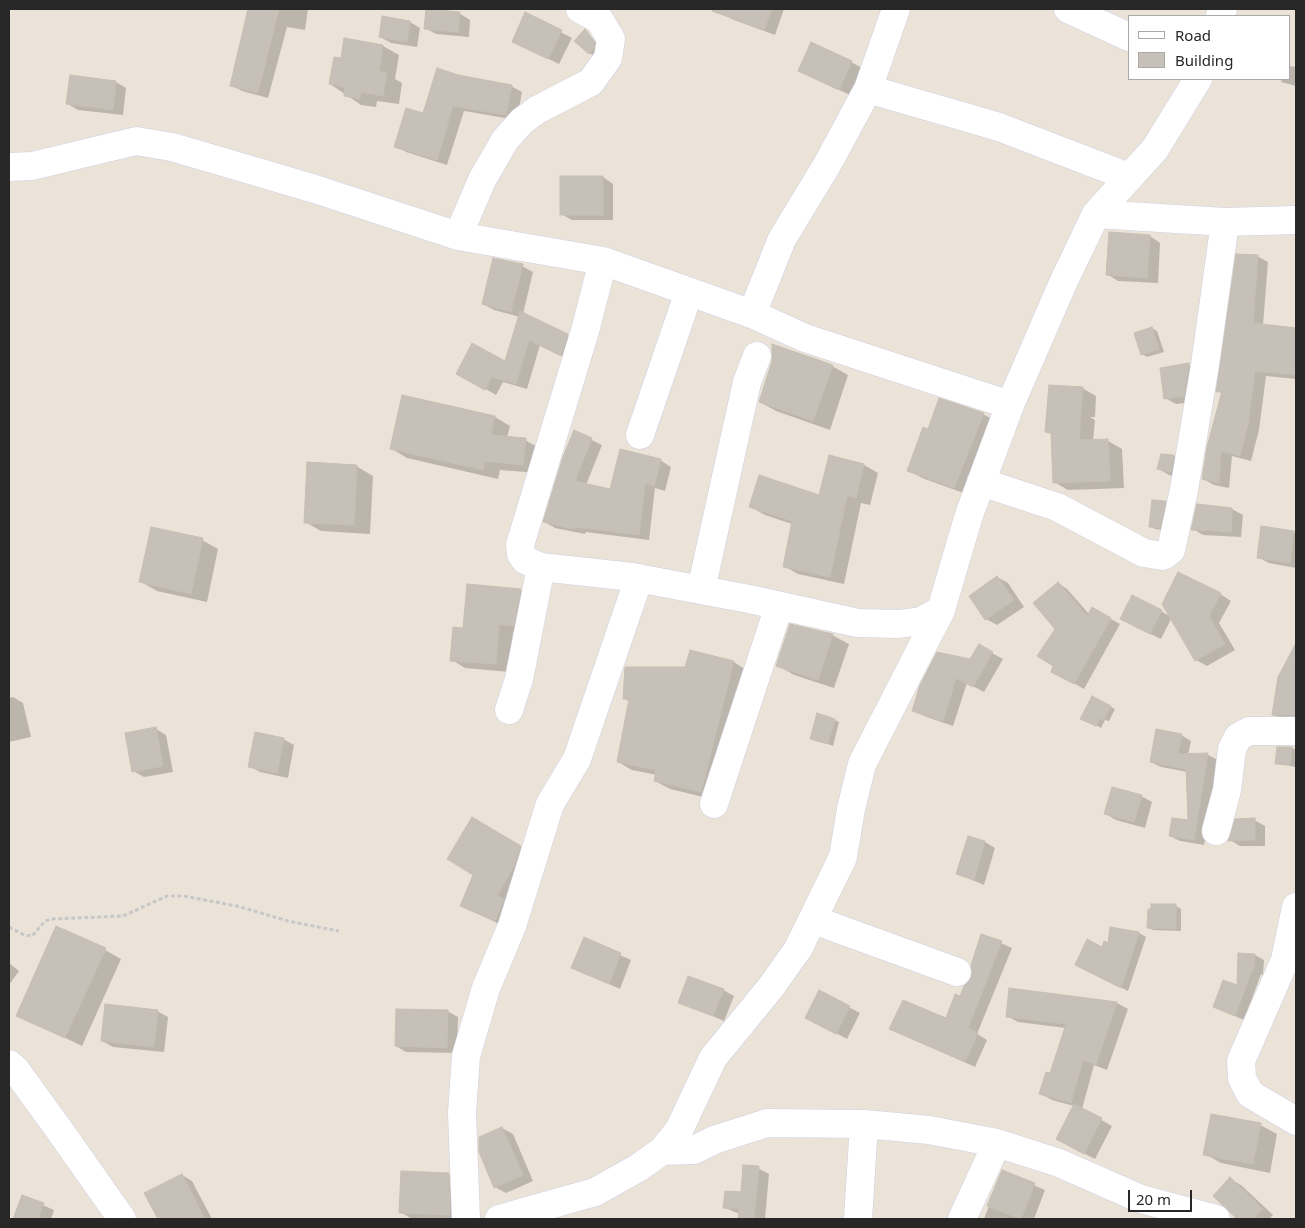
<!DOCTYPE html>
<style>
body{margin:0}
#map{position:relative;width:1305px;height:1228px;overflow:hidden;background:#ebe3d8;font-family:"Noto Sans",sans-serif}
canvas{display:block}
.frame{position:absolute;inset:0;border:10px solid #272727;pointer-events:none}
.legend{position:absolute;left:1128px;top:15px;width:162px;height:65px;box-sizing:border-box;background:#fff;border:1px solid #a9a9a9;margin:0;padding:6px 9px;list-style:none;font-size:15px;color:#272727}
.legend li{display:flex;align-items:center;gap:10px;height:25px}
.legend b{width:25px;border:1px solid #a9a9a9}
.scale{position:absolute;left:1128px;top:1190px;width:64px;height:22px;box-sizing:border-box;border:2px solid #272727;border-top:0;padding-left:6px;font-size:15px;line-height:18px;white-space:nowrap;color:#272727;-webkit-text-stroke:4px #fff;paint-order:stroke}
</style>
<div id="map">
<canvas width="1305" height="1228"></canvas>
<div class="frame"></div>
<ul class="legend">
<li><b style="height:6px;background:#fff"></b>Road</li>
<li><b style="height:14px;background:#c6c0b8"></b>Building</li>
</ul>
<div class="scale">20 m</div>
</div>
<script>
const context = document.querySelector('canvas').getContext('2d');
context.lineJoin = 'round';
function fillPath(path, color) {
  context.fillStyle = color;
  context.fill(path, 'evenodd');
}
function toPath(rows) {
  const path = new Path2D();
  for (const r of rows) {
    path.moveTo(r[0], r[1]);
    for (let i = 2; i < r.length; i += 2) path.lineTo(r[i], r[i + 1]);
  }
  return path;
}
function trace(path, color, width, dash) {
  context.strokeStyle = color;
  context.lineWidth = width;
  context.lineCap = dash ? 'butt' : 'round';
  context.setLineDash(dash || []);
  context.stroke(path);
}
fillPath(toPath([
 [249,9,308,9,305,30,287,27,268,98,242,91,231,85],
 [725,9,784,9,775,35,734,20,723,14],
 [459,13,470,20,469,37,436,34,425,28],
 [526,14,572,38,559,64,524,47],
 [410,22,420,28,417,47,391,43,380,37],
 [585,31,599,46,594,56,590,53],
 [383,46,399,55,395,79,402,83,399,104,377,101,376,107,361,105,330,84,342,59],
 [851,62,862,68,850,95,810,76],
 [1289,66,1296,67,1296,86,1281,82,1282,79,1289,79],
 [457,77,511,86,522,92,517,120,464,111,447,165,406,152,396,146],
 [116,82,126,88,123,115,78,110,68,104],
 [603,177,613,184,613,220,572,220,561,214],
 [1150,236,1160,243,1158,283,1118,281,1107,274],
 [1257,256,1268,262,1263,325,1296,329,1296,379,1266,376,1259,430,1251,461,1232,456,1229,488,1214,485,1203,479,1222,394,1218,391],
 [522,266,533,272,523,314,578,342,572,361,540,345,527,389,503,382,496,395,458,373,506,363,520,317,494,310,483,304],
 [1152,328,1157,331,1164,352,1147,357,1142,354],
 [1189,365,1200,371,1194,402,1176,404,1165,398,1162,369],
 [832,366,848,375,830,430,776,411,760,402],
 [1082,388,1096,396,1095,417,1090,417,1095,420,1093,441,1108,441,1122,449,1124,488,1068,490,1054,482,1052,435,1047,431],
 [983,414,997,422,969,495,922,478,909,470,929,430],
 [495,417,510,426,507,438,525,440,541,449,539,473,500,470,498,479,407,458,392,449],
 [575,432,602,445,586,485,611,490,660,460,671,467,665,491,655,488,649,540,586,532,585,534,555,528,545,522],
 [1174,456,1184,462,1182,478,1169,475,1159,469],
 [864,465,878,473,870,505,861,503,844,584,798,574,784,566,792,524,765,515,751,507,820,497],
 [356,466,373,476,370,534,321,531,305,522],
 [1165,502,1170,505,1165,530,1155,529,1150,526],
 [1198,506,1232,509,1243,515,1241,537,1203,535,1193,529],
 [1294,532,1296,534,1296,568,1269,563,1258,557],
 [202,540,218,549,207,602,157,591,141,582],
 [997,577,1008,583,1024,607,997,625,986,619],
 [1058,583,1067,589,1089,614,1092,609,1120,624,1084,689,1052,671,1055,666],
 [520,590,534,598,527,633,513,632,510,672,465,668,452,660],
 [1220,594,1231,601,1219,623,1235,650,1207,666,1196,660,1172,617,1161,639,1132,625,1161,611,1171,617],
 [832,635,849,644,834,688,794,675,777,665],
 [979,646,1003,659,984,692,967,683,953,726,924,716,913,710,970,661],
 [691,651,734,662,748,671,716,800,670,789,655,781,657,775,632,770,618,762,630,702,624,698,686,669],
 [1278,689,1296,692,1296,722,1284,721,1274,715],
 [13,697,23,703,31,737,9,742,9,698],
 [1092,698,1115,709,1109,721,1105,720,1101,728,1082,718],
 [835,720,839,722,833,746,811,738],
 [156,729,166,735,173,772,144,777,133,771],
 [1181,735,1191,741,1188,755,1208,755,1218,760,1204,845,1180,841,1170,836,1189,822,1188,772,1161,767,1151,762],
 [283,739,294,745,288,778,260,772,249,766],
 [1292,748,1296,750,1295,767,1276,763],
 [1141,796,1152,802,1145,828,1116,820,1106,814],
 [472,819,535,856,510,929,461,906,475,874],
 [1254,820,1265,826,1265,846,1240,846,1230,840],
 [985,842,995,848,984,885,958,874],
 [1153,905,1176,906,1181,909,1181,931,1153,930,1148,928],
 [1139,933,1146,937,1128,991,1083,969,1103,948],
 [982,935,1012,948,977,1034,987,1040,975,1067,891,1029,944,1021,956,996,961,998,973,978],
 [584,939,631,960,620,989,573,968],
 [105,950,121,959,82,1046,18,1015],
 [1255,955,1264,960,1263,975,1261,974,1244,1020,1214,1007,1238,987],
 [9,963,19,971,9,985],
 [723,990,734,996,724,1021,680,1002],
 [1010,990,1117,1003,1128,1009,1107,1070,1094,1065,1082,1109,1112,1126,1095,1159,1081,1152,1074,1106,1052,1100,1041,1094,1051,1075,1066,1028,1018,1022,1007,1016],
 [819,992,860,1013,847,1039,817,1023],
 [157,1011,168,1017,164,1052,113,1047,102,1041],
 [447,1011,458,1017,457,1053,406,1052,396,1046],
 [1260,1125,1277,1134,1270,1173,1221,1163,1205,1154],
 [502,1128,513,1134,533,1181,506,1193,495,1187],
 [758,1168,769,1174,765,1219,739,1219,740,1214,725,1208,742,1194],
 [1002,1172,1045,1190,1034,1219,984,1219],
 [182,1175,192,1181,212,1219,159,1219,146,1194],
 [448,1175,465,1184,466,1219,412,1219,400,1212],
 [1230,1179,1241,1185,1273,1215,1269,1219,1239,1219,1214,1196],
 [22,1196,54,1210,51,1219,14,1219]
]), '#0003');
const building = toPath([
 [248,9,279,9,258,93,230,86,248,9],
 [426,9,460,12,458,32,424,29,426,9],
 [713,9,772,9,764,30,712,11,713,9],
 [525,12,562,30,548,59,512,42,525,12],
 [382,16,410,21,407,42,379,37,382,16],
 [585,29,595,42,594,48,589,54,574,41,585,29],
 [344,38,383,45,379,71,387,73,383,96,361,92,360,99,344,96,345,87,329,84,334,57,341,58,344,38],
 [811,42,852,61,839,90,798,71,811,42],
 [437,68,458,75,512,85,506,115,453,106,437,160,394,147,406,108,423,113,437,68],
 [70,75,116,81,113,110,66,104,70,75],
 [560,176,603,176,603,215,560,215,560,176],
 [1109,232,1150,235,1147,278,1106,275,1109,232],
 [1236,254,1258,255,1253,323,1296,328,1296,375,1255,371,1248,424,1240,456,1221,451,1219,483,1202,479,1207,447,1222,391,1216,392,1236,254],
 [493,258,523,264,511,312,482,304,493,258],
 [520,311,568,334,561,356,529,340,516,384,492,377,485,390,456,374,472,343,505,361,520,311],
 [1152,327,1159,349,1141,355,1134,333,1152,327],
 [772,344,833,365,813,421,759,402,772,361,772,344],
 [1189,363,1184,396,1164,399,1160,368,1189,363],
 [1049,385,1083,387,1081,409,1076,410,1081,411,1079,440,1108,439,1110,481,1053,483,1051,433,1045,432,1049,385],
 [402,395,495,416,491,435,526,438,523,465,485,461,483,470,390,449,402,395],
 [939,398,984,413,954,488,907,471,923,427,928,429,939,398],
 [574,430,592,438,575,481,610,489,620,449,661,459,654,486,645,483,639,535,575,527,574,529,543,522,563,457,574,430],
 [1161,454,1174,455,1171,472,1157,469,1161,454],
 [829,455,864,464,856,498,847,496,830,577,783,567,792,521,749,507,759,475,819,495,829,455],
 [307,462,357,465,354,525,304,523,307,462],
 [1152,500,1166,501,1160,528,1149,527,1152,500],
 [1197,504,1232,508,1231,532,1191,530,1197,504],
 [1261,526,1294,531,1290,563,1257,558,1261,526],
 [151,527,203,538,191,594,139,582,151,527],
 [1178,572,1221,593,1209,616,1225,644,1195,661,1162,604,1178,572],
 [997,576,1014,600,985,620,969,596,997,576],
 [1058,582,1087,616,1092,607,1111,618,1074,684,1051,672,1053,666,1037,656,1055,629,1033,603,1058,582],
 [467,584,521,589,514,626,499,624,496,664,450,661,453,627,463,628,467,584],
 [1132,595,1162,610,1150,634,1120,619,1132,595],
 [790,624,833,634,818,680,776,666,790,624],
 [1296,643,1296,715,1272,715,1278,677,1296,643],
 [979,644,993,652,973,687,956,678,943,721,912,711,920,685,937,652,970,659,979,644],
 [690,650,734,661,701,792,654,781,656,770,617,762,629,699,623,699,625,667,685,667,690,650],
 [1092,696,1111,706,1104,720,1100,718,1096,726,1080,719,1092,696],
 [817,713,835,719,828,744,810,739,817,713],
 [156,727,163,766,132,772,125,733,156,727],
 [1156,729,1182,734,1178,754,1208,753,1194,840,1169,836,1172,818,1188,820,1186,769,1150,762,1156,729],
 [255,732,284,738,277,773,248,767,255,732],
 [1277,747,1292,747,1290,765,1275,764,1277,747],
 [1112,787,1142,795,1134,822,1104,814,1112,787],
 [472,817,521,846,514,866,497,896,504,899,495,921,460,906,473,875,447,859,472,817],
 [1255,818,1255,840,1228,841,1235,819,1255,818],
 [968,836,985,841,974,880,956,874,968,836],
 [1151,904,1176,904,1176,929,1147,928,1148,909,1151,909,1151,904],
 [56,926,106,948,65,1038,16,1016,56,926],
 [1110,927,1139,932,1121,988,1075,965,1087,939,1102,947,1104,941,1108,943,1110,927],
 [981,934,1002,941,968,1028,978,1033,965,1062,889,1029,903,1000,946,1018,955,994,960,996,964,986,971,978,971,965,981,934],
 [584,937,621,953,609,984,571,968,584,937],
 [1238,953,1255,954,1254,970,1252,970,1235,1016,1213,1007,1223,980,1237,985,1238,953],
 [688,976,724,989,713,1016,678,1003,688,976],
 [1009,988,1117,1002,1096,1064,1083,1060,1071,1103,1039,1094,1046,1072,1050,1073,1066,1024,1006,1017,1009,988],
 [819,990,850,1006,836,1034,805,1018,819,990],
 [105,1004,158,1010,154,1047,101,1041,105,1004],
 [396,1009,448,1010,447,1048,395,1046,396,1009],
 [1074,1104,1102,1118,1084,1154,1056,1139,1074,1104],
 [1211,1114,1261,1123,1253,1164,1203,1155,1211,1114],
 [502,1127,523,1175,494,1188,479,1152,479,1137,502,1127],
 [743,1165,759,1166,754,1219,738,1219,739,1209,723,1208,725,1191,741,1192,743,1165],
 [1002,1170,1035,1183,1021,1219,987,1206,1002,1170],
 [401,1171,449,1173,450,1215,399,1213,401,1171],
 [182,1174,205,1219,158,1219,144,1193,182,1174],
 [1230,1177,1263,1209,1253,1219,1237,1219,1213,1196,1230,1177],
 [22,1195,44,1203,38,1219,13,1219,22,1195]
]);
fillPath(building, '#c6c0b8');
trace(building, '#c6bfb2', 1);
const minor = toPath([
 [1068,9,1129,37],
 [1220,16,1223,9],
 [868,89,999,127,1129,177],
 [9,167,32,166,136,141,172,147,315,189,458,236,603,261,752,314,805,338,1010,405],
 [1096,214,1225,222,1296,220],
 [458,236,482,180,505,140,522,121,537,110,591,82,608,58,611,39,599,19,580,9],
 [752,314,782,239,827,165,868,89,896,9],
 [640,435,689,292],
 [981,482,1057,507,1144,553,1163,556,1171,550,1184,490,1205,365,1225,222],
 [541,567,525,560,521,554,520,545,585,331,603,261],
 [701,590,747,382,757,356],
 [509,710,519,679,541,567,632,577,749,599,858,623,899,624,921,621,941,610],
 [714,804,779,606],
 [1216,831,1227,790,1232,749,1238,737,1249,731,1296,731],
 [1296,907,1285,960,1241,1061,1242,1078,1250,1094,1296,1121],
 [814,920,957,972],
 [9,1064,15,1069,60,1131,122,1219],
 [662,1151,694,1150,714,1140,767,1123,864,1124,929,1130,997,1143,1059,1163,1141,1199,1216,1219],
 [466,1219,462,1113,466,1056,486,988,512,926,550,804,577,759,639,578],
 [499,1219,595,1192,638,1168,662,1151,679,1130,713,1058,771,987,798,949,843,857,851,809,862,764,941,610,969,515,1010,405,1063,283,1096,214,1155,149,1198,79],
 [858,1219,864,1124],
 [962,1219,997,1143]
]);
trace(minor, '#cdd0e1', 29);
trace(toPath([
 [9,927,24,935,32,936,45,921,51,919,123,916,167,896,183,896,237,906,288,921,339,931]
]), '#c7c7c7', 3, [4, 2.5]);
trace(minor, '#fff', 28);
</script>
